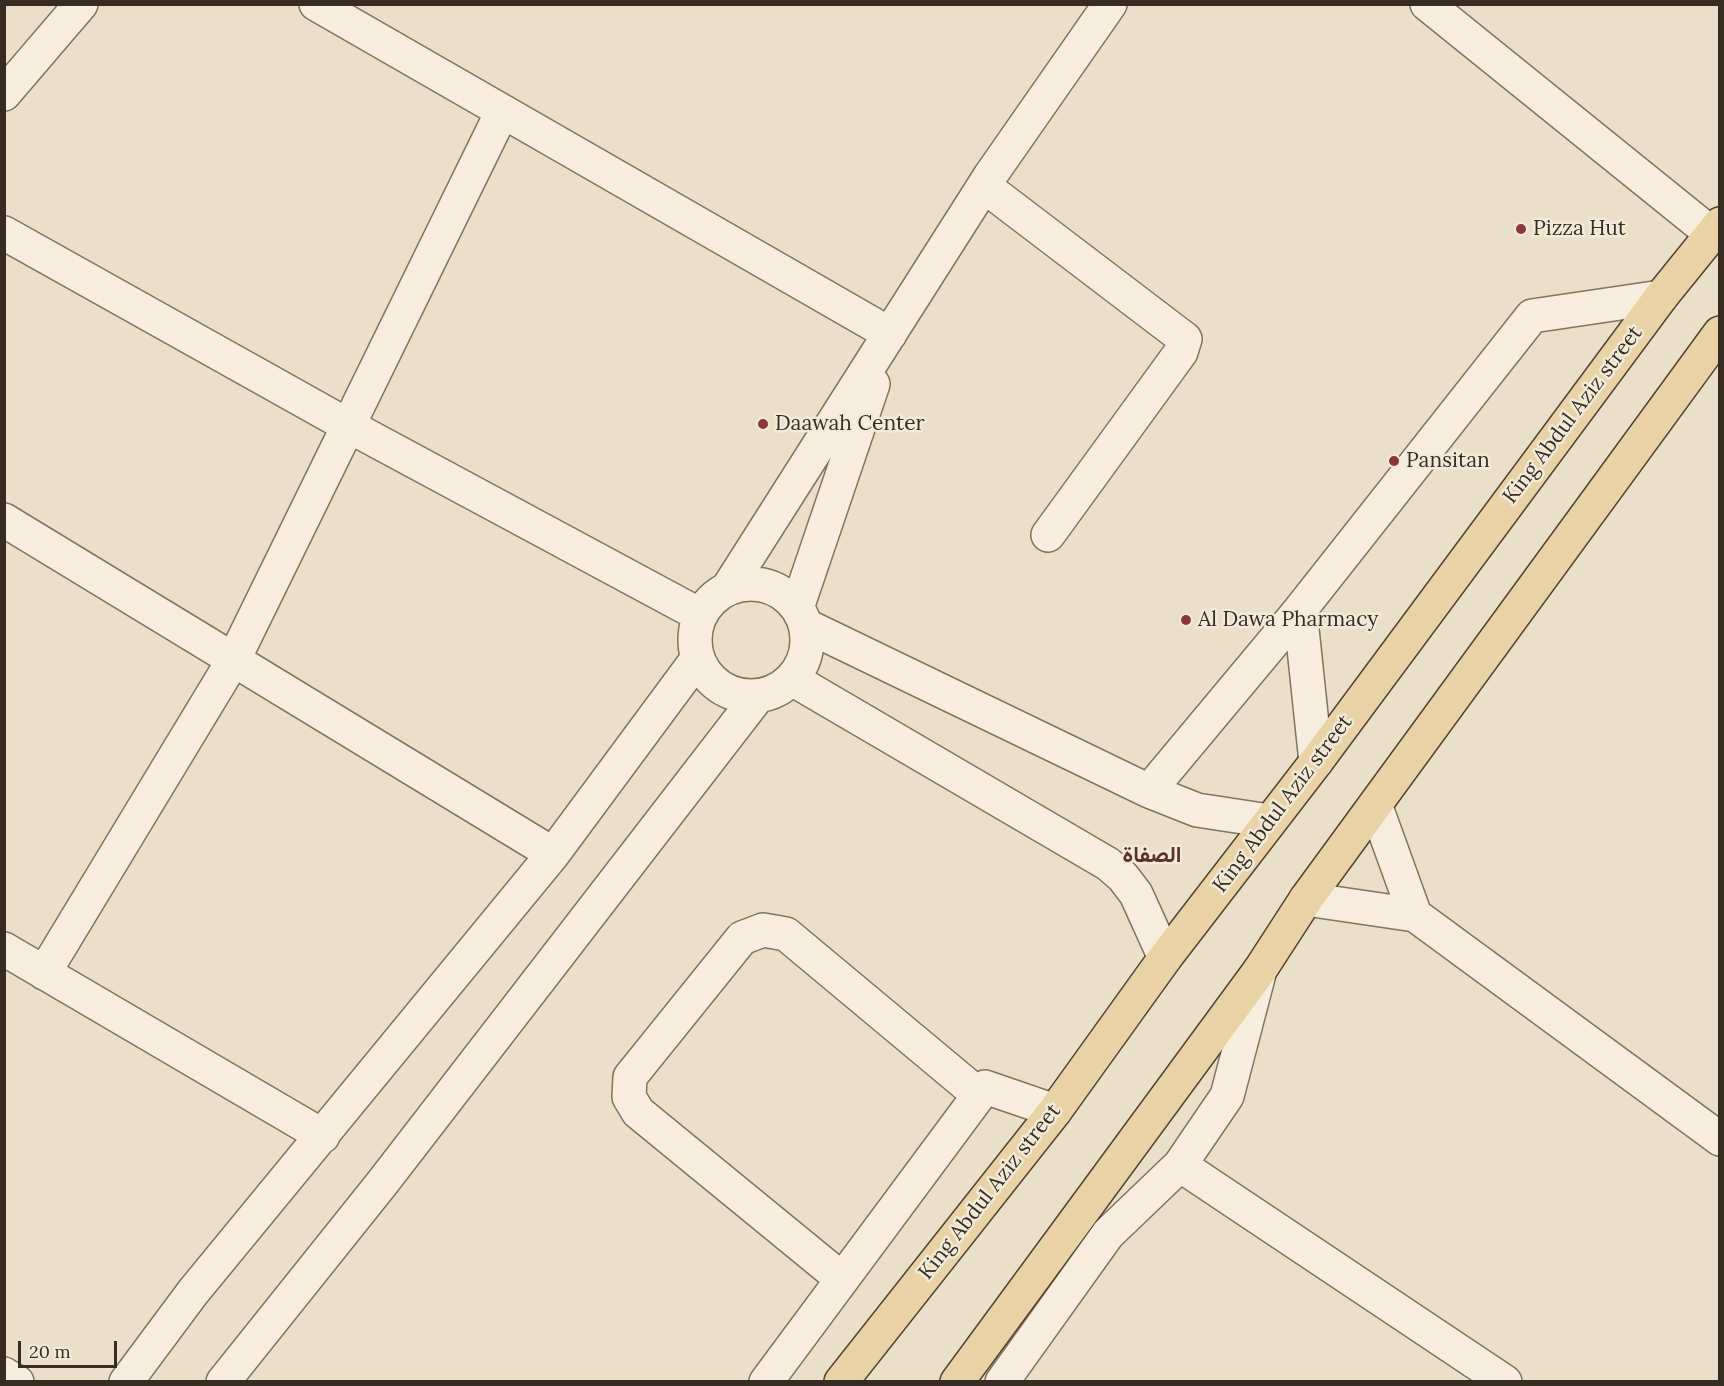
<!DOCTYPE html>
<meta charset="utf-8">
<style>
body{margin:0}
#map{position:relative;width:1724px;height:1386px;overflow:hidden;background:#eae0ca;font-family:Lora,serif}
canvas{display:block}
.frame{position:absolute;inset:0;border:6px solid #372c22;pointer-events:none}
.scale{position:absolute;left:18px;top:1341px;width:99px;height:27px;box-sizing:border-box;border:3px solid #372c22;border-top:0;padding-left:8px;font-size:18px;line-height:21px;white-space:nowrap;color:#372c22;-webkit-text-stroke:4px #f2ead8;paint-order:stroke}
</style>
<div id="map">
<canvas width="1724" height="1386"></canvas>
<div class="frame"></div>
<div class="scale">20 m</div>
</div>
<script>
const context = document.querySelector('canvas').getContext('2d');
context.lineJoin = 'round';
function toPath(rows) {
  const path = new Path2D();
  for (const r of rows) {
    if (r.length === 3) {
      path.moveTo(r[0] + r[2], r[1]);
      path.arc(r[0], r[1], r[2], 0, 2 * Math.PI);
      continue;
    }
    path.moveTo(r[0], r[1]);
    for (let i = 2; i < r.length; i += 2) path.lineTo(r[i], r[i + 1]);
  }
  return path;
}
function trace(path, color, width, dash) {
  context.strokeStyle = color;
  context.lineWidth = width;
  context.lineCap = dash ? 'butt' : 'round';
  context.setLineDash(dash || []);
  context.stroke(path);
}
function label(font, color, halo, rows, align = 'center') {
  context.font = font + ' Lora,Vazirmatn,serif';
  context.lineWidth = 5;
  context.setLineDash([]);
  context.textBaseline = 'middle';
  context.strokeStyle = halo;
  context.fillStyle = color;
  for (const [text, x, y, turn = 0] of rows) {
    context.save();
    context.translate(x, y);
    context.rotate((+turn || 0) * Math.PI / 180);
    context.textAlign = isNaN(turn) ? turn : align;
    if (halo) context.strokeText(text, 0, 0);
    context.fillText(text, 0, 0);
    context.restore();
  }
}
const minor = toPath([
 [316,4,890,334],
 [1427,4,1712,234],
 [4,94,81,4],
 [984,186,1185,339,1181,352,1048,535],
 [4,233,347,425,700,615],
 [4,520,553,854],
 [751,640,56],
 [728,588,990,176,1110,4],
 [797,608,873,384],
 [1300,610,1316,762],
 [805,625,1149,791,1197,810,1269,821],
 [792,679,1108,864,1123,877,1136,894,1165,958],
 [1149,791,1300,610,1532,316,1661,297],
 [1376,807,1415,915],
 [1306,899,1415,915,1720,1139],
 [4,949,323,1136],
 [44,973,234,659,502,112],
 [1180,1165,1505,1382],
 [842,1279,638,1112,629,1097,630,1077,742,938,763,930,786,934,979,1095],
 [4,1374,17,1382],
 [126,1382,193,1292,553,854,698,658],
 [223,1382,383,1182,758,696],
 [766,1382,985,1087,1055,1111],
 [1002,1382,1108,1234,1180,1165,1227,1096,1260,970]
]);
const major = toPath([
 [841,1382,1055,1111,1165,958,1316,762,1661,297,1720,224],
 [957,1382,1260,970,1306,899,1720,333]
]);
trace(minor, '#857360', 36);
trace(major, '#534233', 36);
trace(minor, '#f6eddc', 33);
trace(major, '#e8d2a6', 33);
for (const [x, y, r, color] of [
 [1521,229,6,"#8d3639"],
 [763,424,6,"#8d3639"],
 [1394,461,6,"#8d3639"],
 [1186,620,6,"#8d3639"]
]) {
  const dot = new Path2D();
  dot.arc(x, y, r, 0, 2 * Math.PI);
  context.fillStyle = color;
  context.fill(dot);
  trace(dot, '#f2ead8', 2);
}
label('21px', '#372c22', '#f2ead8', [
 ["Pizza Hut",1533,229],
 ["Daawah Center",775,424],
 ["Pansitan",1406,461],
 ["Al Dawa Pharmacy",1198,620]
], 'left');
label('21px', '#372c22', '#f2ead8', [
 ["King Abdul Aziz street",1573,415,-53],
 ["King Abdul Aziz street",1283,804,-53],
 ["King Abdul Aziz street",990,1192,-52]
]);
label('bold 22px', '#5f3026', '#f2ead8', [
 ["الصفاة",1152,856]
]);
</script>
